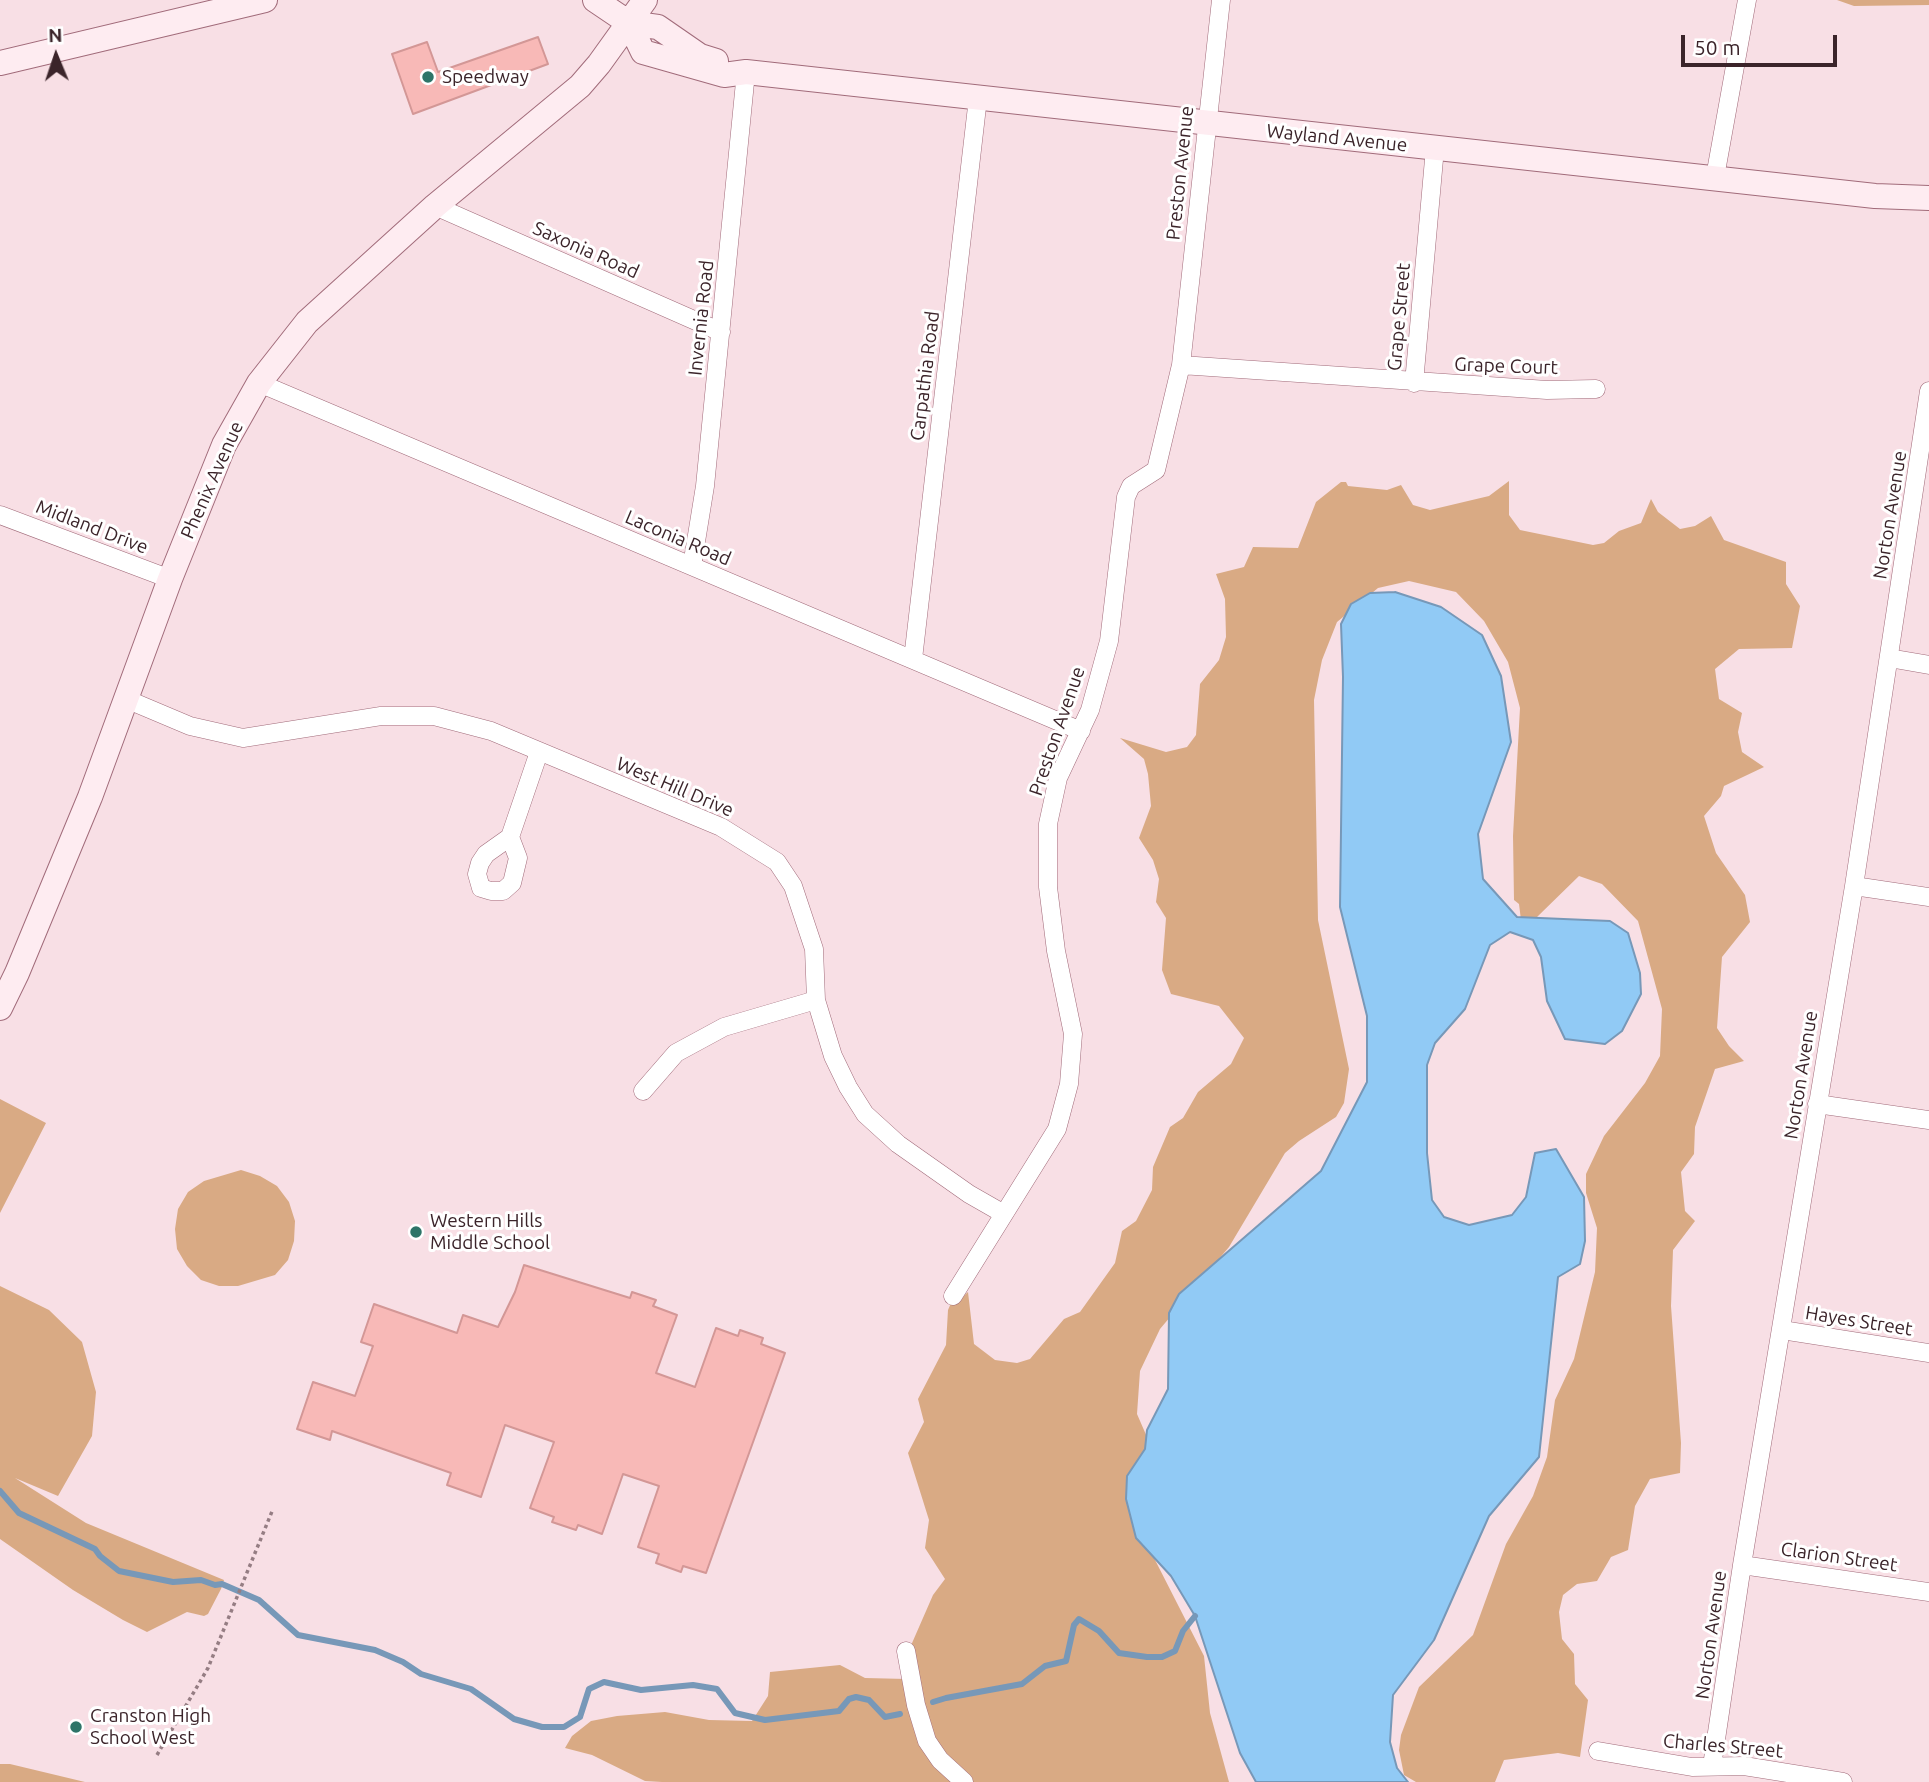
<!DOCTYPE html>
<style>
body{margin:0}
#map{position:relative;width:1929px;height:1782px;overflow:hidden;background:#f8dfe5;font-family:Ubuntu,sans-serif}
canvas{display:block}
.north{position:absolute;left:21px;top:21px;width:70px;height:70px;-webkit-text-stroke:5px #fff;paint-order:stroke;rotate:358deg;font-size:19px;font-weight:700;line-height:28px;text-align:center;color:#3b242a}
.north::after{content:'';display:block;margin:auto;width:24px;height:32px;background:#3b242a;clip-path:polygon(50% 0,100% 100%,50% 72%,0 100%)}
.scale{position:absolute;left:1681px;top:35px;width:156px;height:32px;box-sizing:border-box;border:4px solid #3b242a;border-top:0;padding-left:9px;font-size:21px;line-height:24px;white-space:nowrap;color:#3b242a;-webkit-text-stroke:5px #fff;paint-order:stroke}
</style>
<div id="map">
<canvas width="1929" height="1782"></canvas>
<div class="north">N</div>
<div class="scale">50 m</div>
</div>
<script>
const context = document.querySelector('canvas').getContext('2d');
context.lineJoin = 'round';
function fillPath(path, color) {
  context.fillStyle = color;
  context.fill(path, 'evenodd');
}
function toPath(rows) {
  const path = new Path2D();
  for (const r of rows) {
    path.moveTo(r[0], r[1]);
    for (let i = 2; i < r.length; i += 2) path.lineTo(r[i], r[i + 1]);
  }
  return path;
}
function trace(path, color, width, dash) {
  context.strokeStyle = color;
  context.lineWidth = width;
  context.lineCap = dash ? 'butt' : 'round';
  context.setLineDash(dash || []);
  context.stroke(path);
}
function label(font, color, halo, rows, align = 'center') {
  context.font = font + ' Ubuntu,sans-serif';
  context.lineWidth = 6;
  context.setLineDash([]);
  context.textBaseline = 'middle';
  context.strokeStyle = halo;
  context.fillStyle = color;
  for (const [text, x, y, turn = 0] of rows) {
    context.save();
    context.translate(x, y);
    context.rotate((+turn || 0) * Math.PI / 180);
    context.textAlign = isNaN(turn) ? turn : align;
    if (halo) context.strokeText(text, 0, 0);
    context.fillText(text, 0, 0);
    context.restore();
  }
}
fillPath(toPath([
 [1837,0,1929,0,1929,5,1854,6],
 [1509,481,1509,515,1520,530,1593,545,1604,543,1619,531,1641,523,1651,499,1658,512,1680,529,1695,526,1711,516,1724,540,1786,562,1786,584,1800,606,1792,648,1739,649,1715,669,1719,699,1742,713,1738,732,1742,752,1764,767,1724,786,1721,796,1704,816,1716,853,1745,895,1750,922,1722,957,1717,1028,1729,1046,1744,1061,1715,1069,1695,1127,1694,1154,1681,1172,1685,1211,1695,1221,1673,1250,1671,1306,1681,1443,1680,1473,1650,1479,1635,1506,1628,1550,1611,1557,1597,1581,1577,1584,1563,1595,1559,1612,1562,1639,1574,1654,1575,1684,1588,1700,1580,1757,1558,1753,1504,1760,1495,1782,1416,1782,1404,1775,1399,1750,1401,1735,1419,1687,1473,1635,1506,1544,1533,1496,1547,1457,1555,1400,1574,1359,1595,1272,1597,1228,1586,1193,1586,1174,1604,1136,1645,1083,1660,1056,1662,1009,1638,921,1602,884,1579,876,1537,917,1521,920,1519,904,1514,900,1513,836,1520,708,1508,662,1484,621,1456,592,1409,581,1378,588,1337,622,1322,660,1314,700,1318,920,1349,1069,1344,1103,1336,1117,1299,1141,1285,1153,1229,1247,1160,1329,1140,1371,1137,1414,1170,1490,1154,1541,1153,1556,1204,1656,1210,1713,1229,1782,662,1782,645,1781,592,1755,565,1748,572,1736,591,1721,617,1716,665,1712,709,1720,752,1721,768,1696,770,1672,840,1665,865,1678,907,1679,909,1650,933,1595,945,1579,925,1548,929,1520,908,1453,924,1422,918,1399,946,1345,948,1310,951,1303,957,1302,968,1292,974,1344,995,1360,1017,1363,1030,1359,1064,1319,1080,1312,1115,1263,1122,1231,1136,1221,1152,1190,1153,1167,1170,1127,1183,1118,1198,1092,1231,1064,1244,1038,1219,1006,1171,994,1162,970,1166,918,1156,902,1159,879,1153,860,1139,838,1151,806,1148,774,1144,759,1120,738,1166,752,1187,747,1196,735,1200,684,1219,660,1226,637,1225,599,1216,574,1244,567,1253,547,1298,548,1316,502,1341,482,1346,482,1348,486,1387,490,1401,485,1413,505,1430,510,1489,496],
 [0,1099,46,1123,0,1213],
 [241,1170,260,1176,277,1186,289,1202,295,1221,294,1241,288,1260,275,1275,238,1286,219,1286,201,1280,187,1266,177,1249,175,1229,178,1209,188,1192,204,1181],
 [0,1286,49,1310,82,1342,96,1392,92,1436,58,1496,15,1478,86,1523,224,1580,221,1589,208,1614,204,1616,187,1612,147,1632,123,1620,73,1590,0,1539],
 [0,1764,10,1764,85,1782,0,1782]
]), '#d9aa84');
const water = toPath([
 [1395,592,1441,607,1482,635,1501,676,1511,742,1478,834,1483,879,1517,917,1610,921,1628,933,1640,973,1641,994,1622,1031,1605,1044,1565,1039,1547,1001,1541,957,1533,940,1510,932,1490,945,1465,1009,1435,1043,1427,1065,1427,1153,1432,1200,1444,1217,1469,1225,1512,1215,1526,1197,1535,1153,1556,1149,1584,1197,1585,1241,1580,1264,1558,1277,1539,1457,1489,1516,1434,1640,1393,1695,1390,1742,1397,1768,1408,1782,1256,1782,1240,1753,1195,1616,1171,1576,1136,1538,1126,1499,1127,1476,1145,1449,1147,1430,1168,1389,1169,1313,1179,1294,1321,1171,1367,1082,1367,1016,1340,907,1343,677,1341,624,1351,604,1370,593,1395,592]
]);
fillPath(water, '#91caf5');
trace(water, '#7798b8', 2);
trace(toPath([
 [0,1491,19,1513,95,1549,100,1556,119,1571,173,1582,201,1580,215,1585,222,1584,259,1600,298,1635,375,1650,403,1662,421,1674,471,1689,514,1719,542,1727,564,1727,580,1717,589,1689,604,1682,641,1690,693,1685,717,1689,735,1713,765,1720,839,1711,849,1699,856,1697,869,1700,885,1717,900,1714],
 [933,1702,946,1698,1022,1684,1045,1666,1066,1661,1074,1625,1079,1619,1099,1631,1119,1653,1147,1657,1162,1657,1175,1651,1183,1631,1195,1616]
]), '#7798b8', 6);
const building = toPath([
 [538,37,548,64,413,114,392,54,427,42,438,72,538,37],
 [524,1265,630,1298,632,1292,656,1300,653,1306,677,1315,656,1373,695,1387,716,1328,738,1336,740,1330,763,1338,761,1344,785,1353,706,1573,683,1566,681,1572,656,1563,659,1554,638,1547,659,1486,623,1474,602,1534,578,1525,576,1530,552,1522,554,1517,530,1508,554,1442,505,1425,481,1497,447,1485,451,1473,332,1431,330,1440,297,1429,313,1382,355,1396,373,1346,361,1342,374,1304,457,1333,463,1315,498,1327,515,1292,524,1265]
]);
fillPath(building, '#f8b9b7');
trace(building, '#d39796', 2);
const minor = toPath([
 [1715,177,1747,0],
 [435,206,721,332],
 [1181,365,1547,390,1596,389],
 [259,383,1081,731],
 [1414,383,1435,148],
 [0,515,170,579],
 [692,566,705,486,746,72],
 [1889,658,1929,665],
 [913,659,978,98],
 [126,699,190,726,243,738,381,716,434,716,491,731,721,827,777,862,793,886,814,949,816,1000,833,1056,848,1087,865,1114,898,1144,969,1194,1004,1214],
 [510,837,518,858,512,883,503,891,491,891,481,888,477,874,480,863,486,854,510,837,539,752],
 [1854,886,1929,897],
 [643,1091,676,1053,724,1027,816,1000],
 [1817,1104,1929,1120],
 [953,1296,1057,1129,1069,1084,1073,1034,1056,951,1048,887,1048,824,1058,778,1090,710,1109,641,1126,497,1131,486,1156,470,1181,365,1221,0],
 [1782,1330,1929,1353],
 [1742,1565,1929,1592],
 [906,1651,916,1705,927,1741,940,1760,964,1782],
 [1598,1751,1692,1767,1744,1766,1843,1782],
 [1712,1766,1742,1565,1854,886,1929,391]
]);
const secondary = toPath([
 [595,0,629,23,658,27,700,56,716,61],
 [629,23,643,52,724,75,746,72,1875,196,1929,198],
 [0,63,265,0],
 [0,1008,17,973,90,797,170,579,224,445,259,383,307,322,435,206,580,86,599,64,645,0]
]);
trace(minor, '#a16b7a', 19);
trace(secondary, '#a16b7a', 26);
trace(toPath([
 [157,1755,208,1668,273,1509]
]), '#957d83', 3.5, [3.5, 3.5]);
trace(minor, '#fff', 18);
trace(secondary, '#feecf1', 24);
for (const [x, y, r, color] of [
 [428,77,7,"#2e7468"],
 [416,1232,7,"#2e7468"],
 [76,1727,7,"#2e7468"]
]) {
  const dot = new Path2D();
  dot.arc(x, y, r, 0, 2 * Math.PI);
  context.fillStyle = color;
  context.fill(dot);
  trace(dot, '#fff', 2.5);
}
label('19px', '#3b242a', '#fff', [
 ["Speedway",442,77],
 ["Western Hills",430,1221],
 ["Middle School",430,1243],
 ["Cranston High",90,1716],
 ["School West",90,1738]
], 'left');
label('19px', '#3b242a', '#fff', [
 ["Wayland Avenue",1337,138,6],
 ["Preston Avenue",1180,173,-84],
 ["Saxonia Road",586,250,24],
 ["Grape Street",1399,317,-85],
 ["Invernia Road",701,318,-84],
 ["Grape Court",1506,366,2],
 ["Carpathia Road",925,376,-83],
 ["Phenix Avenue",212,480,-66],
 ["Norton Avenue",1890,515,-81],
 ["Midland Drive",92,527,21],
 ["Laconia Road",678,538,23],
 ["Preston Avenue",1057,731,-71],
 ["West Hill Drive",675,787,23],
 ["Norton Avenue",1801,1075,-81],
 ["Hayes Street",1859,1321,9],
 ["Clarion Street",1839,1557,8],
 ["Norton Avenue",1711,1635,-82],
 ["Charles Street",1723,1746,5]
]);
</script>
